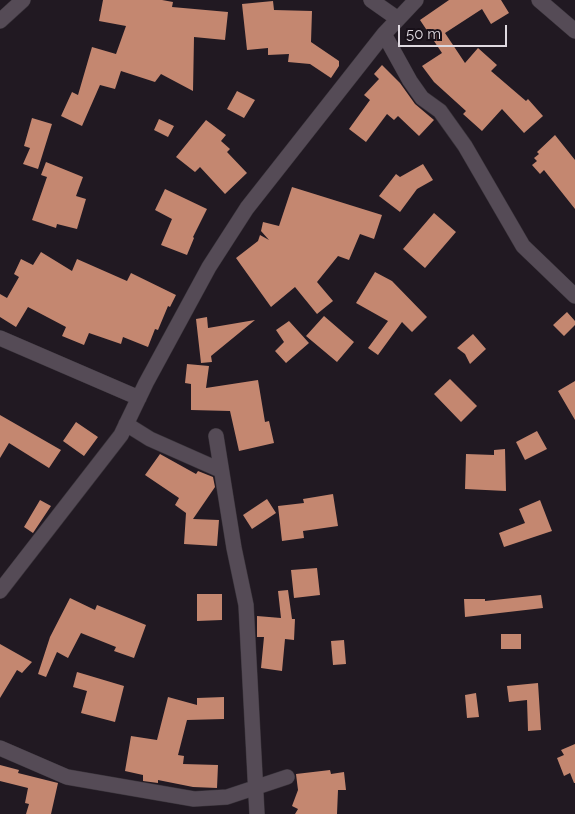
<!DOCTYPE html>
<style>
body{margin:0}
#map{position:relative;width:575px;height:814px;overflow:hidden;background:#211922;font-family:Raleway,sans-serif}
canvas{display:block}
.scale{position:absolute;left:398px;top:25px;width:109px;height:22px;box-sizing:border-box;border:2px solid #dfd9e0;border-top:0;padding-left:6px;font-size:15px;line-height:18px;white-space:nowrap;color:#dfd9e0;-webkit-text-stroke:4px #181019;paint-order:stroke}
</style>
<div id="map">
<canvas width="575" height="814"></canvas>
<div class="scale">50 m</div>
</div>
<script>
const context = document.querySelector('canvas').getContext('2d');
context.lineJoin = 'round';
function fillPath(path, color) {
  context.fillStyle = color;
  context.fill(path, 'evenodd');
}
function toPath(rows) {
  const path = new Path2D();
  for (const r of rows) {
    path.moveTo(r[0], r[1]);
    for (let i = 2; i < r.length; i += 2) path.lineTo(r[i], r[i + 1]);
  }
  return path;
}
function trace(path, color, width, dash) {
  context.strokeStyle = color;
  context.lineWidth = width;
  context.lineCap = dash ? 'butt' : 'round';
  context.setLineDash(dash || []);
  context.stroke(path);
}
fillPath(toPath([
 [103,0,162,0,173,2,172,7,228,12,225,40,194,37,193,91,161,74,155,82,121,71,115,89,100,85,82,126,61,116,72,92,78,95,92,47,116,54,126,26,99,21],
 [449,0,501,0,509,13,491,24,482,9,445,33,465,63,478,48,497,65,491,71,526,101,528,99,543,116,524,133,502,109,482,131,463,114,466,111,434,82,422,66,442,53,420,20],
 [273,1,274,10,312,11,311,42,339,61,339,66,331,78,310,64,288,62,289,54,268,55,268,48,247,50,242,4],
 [382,65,400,83,415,104,434,120,419,136,398,116,394,120,387,114,366,142,349,129,370,100,364,95,379,79,374,74],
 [237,91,255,100,244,118,227,109],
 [32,118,52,124,38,169,23,164,30,148,24,146],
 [159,119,174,126,168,137,154,130],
 [206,120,226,135,221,141,230,149,227,152,247,173,225,194,200,167,195,172,176,157],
 [555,135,575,160,575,209,544,170,540,174,532,165,537,161,534,158,539,154,537,152],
 [46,162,83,177,76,196,86,199,77,229,57,224,56,228,32,220,47,177,41,175],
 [423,164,433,180,417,189,400,212,379,196,396,174,400,177],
 [292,187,382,215,374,239,360,234,349,260,338,256,317,282,333,301,317,314,295,287,271,307,236,258,258,241,260,235,269,240,261,231,263,222,279,226],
 [165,189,207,209,193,237,194,238,187,255,161,245,172,219,155,210],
 [434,213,456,232,425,268,403,249],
 [41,252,72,271,77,259,127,281,131,273,176,295,170,307,168,306,158,330,155,329,148,347,123,337,121,344,89,333,84,345,62,336,66,327,28,307,16,327,0,317,0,294,7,298,19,277,14,274,21,259,33,265],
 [375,272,392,281,427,317,412,332,402,322,378,355,368,348,388,321,356,303],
 [567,312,575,321,575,325,564,336,553,325],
 [324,316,354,342,337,362,306,336],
 [207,317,208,328,255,320,211,356,212,362,201,363,196,319],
 [289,321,309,343,286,363,275,351,284,342,276,330],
 [473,334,486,349,470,364,465,354,457,348],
 [187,364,209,366,206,388,258,380,265,422,269,421,274,443,239,451,230,411,191,410,191,384,185,383],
 [450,379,477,406,461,422,434,394],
 [575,381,575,420,558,391],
 [0,415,61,450,49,468,9,443,0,458],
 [76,422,98,437,84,456,63,441],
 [537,431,547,449,525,460,516,442],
 [505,449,506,491,465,489,466,454,494,455,494,450],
 [160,454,196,474,198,471,213,477,215,487,193,519,219,520,217,546,184,544,186,513,175,505,179,498,145,475],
 [333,494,338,526,303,531,304,538,282,541,278,506,304,503,303,499],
 [267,499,276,513,252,529,243,515],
 [40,500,51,506,33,533,24,527],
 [540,500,552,531,504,547,499,533,525,523,519,509],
 [317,568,320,595,294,598,291,570],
 [288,590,292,619,295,619,294,640,285,639,282,671,261,668,264,637,257,637,257,616,281,618,278,591],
 [197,594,222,594,222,620,197,621],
 [541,595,543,608,465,617,464,599,485,599,485,601],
 [70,598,95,610,97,605,146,625,134,658,114,651,116,647,81,633,68,658,57,652,46,677,38,674,50,637],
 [501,634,521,634,521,649,501,649],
 [344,640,346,664,333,665,331,641],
 [0,644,32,662,22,673,17,670,0,698],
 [77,672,124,686,115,722,81,713,87,691,73,687],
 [538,683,541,730,528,731,527,700,509,702,507,686],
 [476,693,479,717,467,718,465,695],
 [168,697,197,705,197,698,224,697,224,719,187,720,178,755,184,756,183,764,218,765,217,788,193,787,158,780,158,783,143,781,143,775,125,771,131,736,157,740],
 [575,744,575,783,574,783,570,773,564,776,557,758,564,755,561,750],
 [0,765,19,770,18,773,58,783,51,814,26,814,29,804,25,803,28,788,0,781],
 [330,770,331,774,344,772,346,790,338,790,337,814,295,814,298,809,292,806,298,790,296,774]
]), '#c48770');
const street = toPath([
 [371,0,398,19],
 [539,0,575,31],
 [0,21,23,0],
 [384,34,410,81,422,98,440,111,465,146,523,246,575,296],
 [0,338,139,398],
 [126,424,150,439,220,470],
 [216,436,234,548,246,605,257,814],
 [0,591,121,435,146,383,209,267,247,208,384,34,416,0],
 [0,748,67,777,194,799,227,797,287,777]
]);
trace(street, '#3a343b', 16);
trace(street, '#554b56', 15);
</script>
